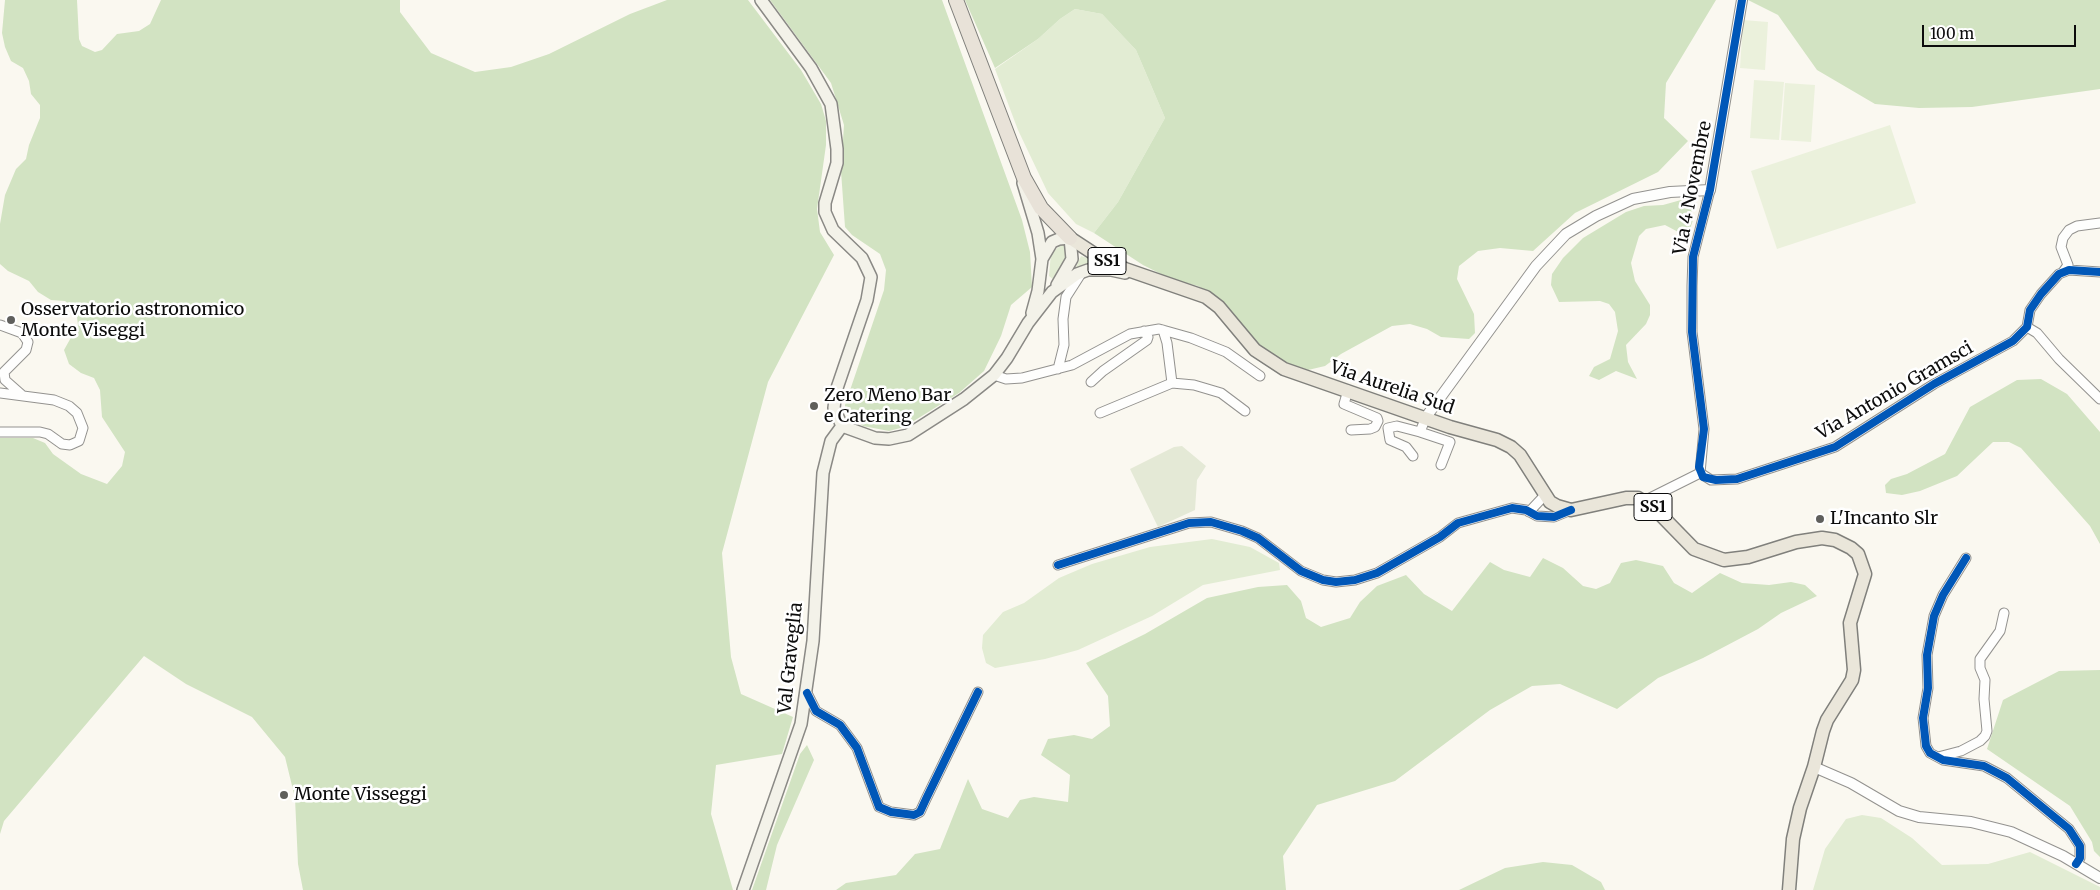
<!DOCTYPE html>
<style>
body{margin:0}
#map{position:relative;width:2100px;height:890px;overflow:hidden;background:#faf8f0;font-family:Merriweather,serif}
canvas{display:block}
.scale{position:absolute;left:1922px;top:25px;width:154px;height:22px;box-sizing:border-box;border:2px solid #0c0c0c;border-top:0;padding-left:6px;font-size:15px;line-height:18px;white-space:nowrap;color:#0c0c0c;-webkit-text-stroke:4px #fff;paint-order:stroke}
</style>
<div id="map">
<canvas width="2100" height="890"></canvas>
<div class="scale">100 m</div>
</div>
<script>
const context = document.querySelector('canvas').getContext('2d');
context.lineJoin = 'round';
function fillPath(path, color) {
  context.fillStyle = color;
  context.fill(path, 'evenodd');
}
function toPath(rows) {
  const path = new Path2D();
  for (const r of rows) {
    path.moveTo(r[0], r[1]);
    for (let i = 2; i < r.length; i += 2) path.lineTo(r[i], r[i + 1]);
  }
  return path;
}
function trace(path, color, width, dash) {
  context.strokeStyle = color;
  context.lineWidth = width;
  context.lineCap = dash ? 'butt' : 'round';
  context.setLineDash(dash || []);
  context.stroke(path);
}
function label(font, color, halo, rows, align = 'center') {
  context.font = font + ' Merriweather,serif';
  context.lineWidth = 5;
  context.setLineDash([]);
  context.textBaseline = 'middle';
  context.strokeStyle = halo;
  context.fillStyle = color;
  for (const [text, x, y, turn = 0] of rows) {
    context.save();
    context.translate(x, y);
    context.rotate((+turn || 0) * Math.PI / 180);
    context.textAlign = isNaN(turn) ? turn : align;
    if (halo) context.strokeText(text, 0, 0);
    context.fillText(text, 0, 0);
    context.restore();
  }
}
fillPath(toPath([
 [1075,9,1102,14,1136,50,1165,118,1118,202,1094,233,1076,224,1048,193,1018,130,995,69,1038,39,1060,19],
 [1064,243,1067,244,1069,256,1054,280,1049,276,1051,253],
 [1081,256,1087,258,1090,265,1074,272],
 [1212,539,1250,547,1279,563,1280,570,1203,585,1152,616,1078,650,1045,659,995,668,986,663,982,648,983,635,1003,612,1024,603,1059,578,1092,564,1150,547],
 [1862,815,1881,818,1912,838,1942,865,1988,864,2030,852,2100,887,2100,890,1813,890,1825,849,1846,819]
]), '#e2ecd3');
fillPath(toPath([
 [5,0,77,0,79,39,82,46,95,52,102,50,117,34,139,31,150,24,161,0,400,0,400,12,431,53,475,72,511,67,549,54,630,14,667,0,748,0,801,70,821,104,826,121,826,145,817,209,820,232,834,255,768,382,722,553,731,657,741,694,793,717,782,754,716,765,711,814,733,890,303,890,298,864,295,798,285,757,252,717,186,684,144,656,4,821,0,834,0,438,33,438,45,443,53,454,81,474,107,484,122,466,125,452,102,417,100,390,94,378,81,373,69,364,64,350,78,325,76,310,65,301,51,300,38,292,29,281,8,271,0,264,0,224,5,195,16,169,26,159,29,145,40,118,40,105,31,94,29,81,23,68,11,61,5,47,2,33],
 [770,0,942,0,1022,220,1030,252,1032,287,1011,305,1001,336,984,371,959,393,904,427,889,431,863,426,845,412,845,405,884,290,886,270,880,254,852,235,845,227,841,171,844,125,831,83],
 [965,0,1716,0,1666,83,1664,118,1688,141,1658,172,1575,213,1533,251,1500,248,1478,251,1459,266,1457,279,1474,314,1475,333,1469,339,1441,337,1427,329,1410,324,1392,326,1341,354,1325,366,1308,370,1289,364,1271,355,1255,343,1223,301,1198,286,1171,279,1143,265,1094,233,1118,202,1165,118,1136,50,1102,14,1075,9,1060,19,1038,39,995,68],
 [1748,0,2100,0,2100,89,1972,107,1919,108,1875,104,1817,70,1778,15],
 [1681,200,1691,202,1693,220,1690,229,1682,234,1665,225,1646,229,1639,236,1631,263,1635,281,1650,305,1650,315,1646,324,1626,345,1628,362,1637,379,1616,371,1599,380,1589,376,1594,367,1610,359,1618,331,1615,312,1609,304,1600,301,1559,302,1551,285,1552,274,1563,258,1583,238,1626,212,1644,206,1663,205],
 [2041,379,2067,394,2100,432,2100,544,2090,526,2021,448,2009,442,1993,442,1957,476,1920,491,1902,495,1886,493,1885,485,1891,479,1907,474,1945,454,1970,407,2017,380],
 [1543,558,1563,568,1583,586,1596,589,1610,583,1621,563,1636,560,1663,566,1674,583,1692,593,1720,573,1742,583,1769,585,1791,582,1805,585,1817,596,1781,613,1758,629,1703,658,1658,678,1617,709,1560,684,1532,686,1490,710,1395,781,1317,805,1283,856,1286,890,836,890,846,883,896,875,915,854,940,849,968,779,982,809,1008,818,1020,800,1034,797,1068,802,1070,775,1041,755,1048,739,1074,735,1092,739,1110,726,1108,696,1086,663,1145,634,1207,598,1258,587,1287,585,1301,601,1306,618,1321,627,1350,618,1360,602,1377,586,1406,575,1424,594,1452,611,1490,562,1504,570,1530,577],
 [2100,670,2100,857,2094,851,2092,842,2070,806,1987,749,2003,700,2059,671],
 [807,745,814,760,777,845,766,890,752,890,800,754],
 [1543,862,1572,865,1601,882,1605,890,1459,890,1505,868]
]), '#d2e3c2');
fillPath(toPath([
 [1182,446,1206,466,1197,480,1195,510,1158,527,1130,469,1174,447]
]), '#e4e9d6');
fillPath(toPath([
 [1743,20,1768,22,1765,70,1740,68],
 [1754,80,1784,82,1779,140,1750,138],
 [1785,83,1815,85,1811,142,1781,140],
 [1890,125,1916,203,1777,249,1751,171]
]), '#ebf1dc');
const minor = toPath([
 [2063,272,2068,265,2061,247,2063,238,2069,230,2077,226,2100,223],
 [0,325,22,333,28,342,26,350,4,372,5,380,22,395],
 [2027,327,2037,333,2059,359,2100,399],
 [1163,330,1167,343,1172,383,1194,385,1221,393,1245,411],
 [1058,369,1064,345,1063,319,1066,297,1082,272],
 [994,375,1006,379,1022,378,1072,365,1130,334,1159,329,1191,338,1226,352,1260,376],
 [1091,382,1103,371,1147,340,1148,337,1144,331],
 [1348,390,1344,404,1377,418,1378,421,1375,427,1370,429,1351,430],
 [0,393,54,400,69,406,77,413,83,428,79,441,70,445,62,444,48,434,40,432,0,432],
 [1100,413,1172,383],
 [1426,417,1420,432,1450,442,1441,465],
 [1413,456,1406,447,1390,440,1388,428,1397,426,1420,432],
 [1700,473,1711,480,1737,479,1835,447,1934,384,2013,341,2027,327,2030,310,2041,294,2059,274,2069,270,2100,272],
 [1700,473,1704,429,1692,332,1692,286,1693,257,1710,190],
 [1644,501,1700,473],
 [1529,512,1545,495],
 [1966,558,1943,595,1934,616,1927,655,1928,688,1923,718,1926,746,1930,753,1943,760,1984,766,2007,778,2069,829,2080,846,2080,858,2076,864],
 [1058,565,1189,523,1211,522,1242,531,1258,538,1301,571,1323,580,1336,582,1355,580,1377,573,1440,537,1458,523,1512,508,1526,510,1537,516,1554,517,1571,510],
 [807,693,816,711,840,725,857,748,879,807,891,812,914,815,920,812,926,799,978,692],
 [1938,757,1961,751,1980,741,1985,736,1987,731,1984,699,1985,680,1980,668,1980,659,2000,631,2004,613]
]);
const tertiary = toPath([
 [1426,417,1536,266,1566,234,1596,216,1633,199,1670,192,1710,190,1742,0],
 [1814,767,1851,783,1899,811,1919,817,1971,822,2011,832,2063,856,2100,878]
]);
const secondary = toPath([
 [761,0,811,68,831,104,837,149,837,163,825,203,825,212,833,230,862,258,871,277,867,300,836,391,834,408,842,426,875,438,889,439,908,435,964,399,994,375,1007,358,1028,323,1052,292,1077,274,1088,270,1111,270,1125,273],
 [1023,183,1038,233,1042,259,1038,291,1032,313],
 [1042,259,1052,242,1059,239,1070,238,1072,259,1057,285],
 [743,890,801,724,813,641,823,473,831,441,842,426]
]);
const primary = toPath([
 [1070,238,1102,259,1125,269,1206,297,1219,307,1255,350,1284,369,1450,427,1497,440,1511,447,1520,455,1550,502,1557,506,1571,510,1626,498,1638,498,1655,509,1694,549,1724,560,1748,557,1796,542,1822,538,1835,540,1851,548,1858,554,1865,574,1850,623,1854,670,1852,680,1827,720,1823,731,1814,767,1800,808,1793,839,1789,890]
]);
const trunk = toPath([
 [956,0,1024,178,1041,208,1070,238]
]);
trace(minor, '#93928f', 11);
trace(tertiary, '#93928f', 12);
trace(secondary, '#8a8985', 14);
trace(primary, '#80807c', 15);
trace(trunk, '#80807c', 16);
trace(minor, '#fefefd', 9);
trace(tertiary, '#fefefd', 10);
trace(secondary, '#f3f2e9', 11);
trace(primary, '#eae6da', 12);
trace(trunk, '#e8e2d8', 14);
trace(toPath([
 [1742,0,1710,190,1693,257,1692,332,1704,429,1699,467,1703,477,1716,480,1737,479,1835,447,1934,384,2013,341,2027,327,2030,310,2041,294,2059,274,2069,270,2100,272],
 [1966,558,1943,595,1934,616,1927,655,1928,688,1923,718,1926,746,1930,753,1943,760,1984,766,2007,778,2069,829,2080,846,2080,858,2076,864],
 [1058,565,1189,523,1211,522,1242,531,1258,538,1301,571,1323,580,1336,582,1355,580,1377,573,1440,537,1458,523,1512,508,1526,510,1537,516,1554,517,1571,510],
 [807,693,816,711,840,725,857,748,879,807,891,812,914,815,920,812,926,799,978,692]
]), '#0057b8', 8);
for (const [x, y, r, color] of [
 [11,320,5,"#5f5f5c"],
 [814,406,5,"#5f5f5c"],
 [1820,519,5,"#5f5f5c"],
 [284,795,5,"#5f5f5c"]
]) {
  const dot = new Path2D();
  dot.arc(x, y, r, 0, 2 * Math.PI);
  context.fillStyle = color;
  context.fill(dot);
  trace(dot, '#fff', 2);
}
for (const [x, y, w] of [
 [1107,261,38],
 [1653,507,38]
]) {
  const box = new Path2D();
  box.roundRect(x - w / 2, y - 13.5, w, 27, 4);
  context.fillStyle = '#fff';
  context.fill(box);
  trace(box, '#0c0c0c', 1);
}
label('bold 16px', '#0c0c0c', null, [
 ["SS1",1107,261],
 ["SS1",1653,507]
]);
label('18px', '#0c0c0c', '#fff', [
 ["Via 4 Novembre",1693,188,-79],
 ["Via Aurelia Sud",1392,388,19],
 ["Via Antonio Gramsci",1895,391,-30],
 ["Val Graveglia",791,658,-84]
]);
label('18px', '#0c0c0c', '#fff', [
 ["Osservatorio astronomico",21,310],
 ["Monte Viseggi",21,331],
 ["Zero Meno Bar",824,396],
 ["e Catering",824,417],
 ["L'Incanto Slr",1830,519],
 ["Monte Visseggi",294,795]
], 'left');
</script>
